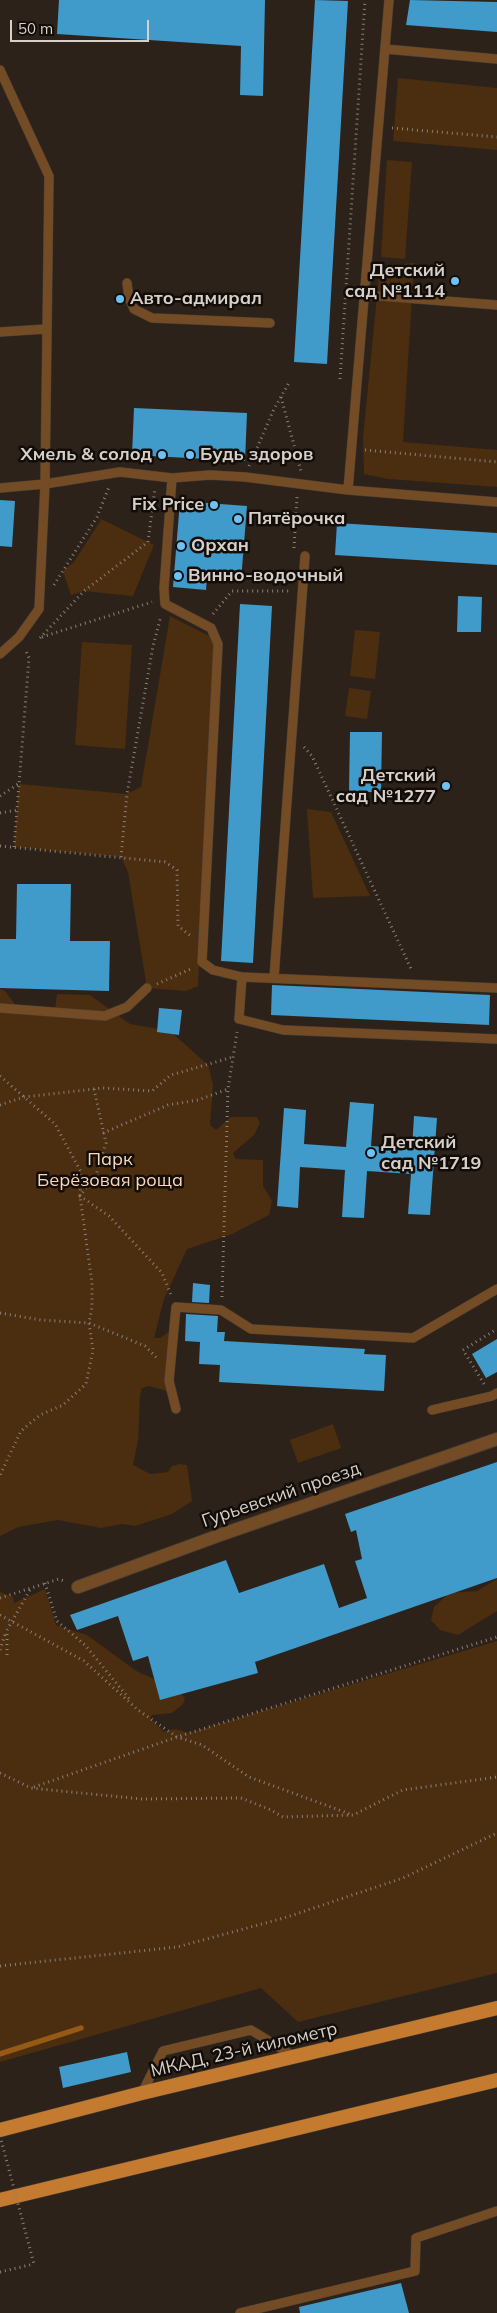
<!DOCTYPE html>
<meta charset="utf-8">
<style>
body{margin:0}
#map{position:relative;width:497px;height:2313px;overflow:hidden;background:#2d2219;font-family:Mulish,sans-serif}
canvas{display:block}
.scale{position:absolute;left:10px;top:20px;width:139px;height:22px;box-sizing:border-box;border:2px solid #d7d0ca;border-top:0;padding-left:6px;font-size:15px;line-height:18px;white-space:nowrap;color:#d7d0ca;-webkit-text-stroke:4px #120d09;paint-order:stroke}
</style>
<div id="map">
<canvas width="497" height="2313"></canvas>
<div class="scale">50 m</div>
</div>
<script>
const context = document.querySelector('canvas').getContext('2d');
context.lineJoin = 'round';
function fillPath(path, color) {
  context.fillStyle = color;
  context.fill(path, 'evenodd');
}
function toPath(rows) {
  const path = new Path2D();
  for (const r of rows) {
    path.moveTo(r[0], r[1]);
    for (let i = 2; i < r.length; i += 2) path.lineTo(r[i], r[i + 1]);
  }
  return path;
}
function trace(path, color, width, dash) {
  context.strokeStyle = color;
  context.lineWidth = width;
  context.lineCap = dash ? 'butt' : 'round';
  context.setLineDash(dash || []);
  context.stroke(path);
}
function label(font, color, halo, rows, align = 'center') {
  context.font = font + ' Mulish,sans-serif';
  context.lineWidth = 5;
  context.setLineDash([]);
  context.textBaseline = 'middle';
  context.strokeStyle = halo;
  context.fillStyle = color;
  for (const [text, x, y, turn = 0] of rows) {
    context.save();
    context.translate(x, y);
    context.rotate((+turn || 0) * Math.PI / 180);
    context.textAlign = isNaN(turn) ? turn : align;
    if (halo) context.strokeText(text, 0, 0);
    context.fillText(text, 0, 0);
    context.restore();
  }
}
fillPath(toPath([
 [398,78,497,88,497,150,393,141],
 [387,160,412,162,405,259,381,257],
 [414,263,403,442,497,450,497,487,388,479,364,474,363,438,380,266],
 [97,517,154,545,133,596,84,591,71,595,63,571,74,562,101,520],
 [170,616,209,636,215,645,198,986,186,991,147,988,128,872,121,857,14,847,19,784,127,794,141,787],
 [355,630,380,632,375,679,350,676],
 [82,642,132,645,125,749,75,745],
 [349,688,371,691,367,719,345,716],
 [307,809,331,812,370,896,313,898],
 [0,989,5,991,17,1007,55,1009,57,994,90,995,130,1024,170,1031,208,1065,213,1084,210,1125,216,1130,231,1117,257,1117,260,1123,254,1135,233,1153,236,1159,263,1160,263,1186,272,1201,269,1215,232,1234,187,1249,164,1299,154,1338,160,1338,171,1330,167,1391,149,1386,142,1388,140,1395,138,1440,133,1465,150,1474,168,1472,172,1466,180,1464,187,1465,192,1501,172,1514,135,1526,122,1524,101,1528,58,1520,18,1527,0,1536],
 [333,1424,341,1448,298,1463,290,1440],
 [497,1579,497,1611,458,1635,440,1630,431,1620,434,1607,449,1593,477,1591],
 [45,1589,56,1625,87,1635,138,1672,175,1688,185,1698,183,1704,172,1713,152,1715,150,1718,164,1732,175,1729,189,1733,497,1641,497,1973,298,2022,261,1988,0,2062,0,1592,13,1597,14,1603]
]), '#4b2d10');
trace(toPath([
 [0,2054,81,2028]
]), '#975a16', 5.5);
fillPath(toPath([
 [59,0,265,0,263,96,240,95,241,46,57,34],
 [315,0,348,1,327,364,294,362],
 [410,0,497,2,497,32,406,25],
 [134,408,247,413,245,461,132,455],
 [0,500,15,501,12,547,0,546],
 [180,501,247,506,241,581,207,578,206,590,173,587],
 [337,523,497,533,497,565,335,555],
 [458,596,482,597,481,632,457,632],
 [240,604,272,606,253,963,221,961],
 [350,732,382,732,381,792,349,792],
 [17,884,71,884,70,941,110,941,109,991,0,988,0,939,16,939],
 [272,985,490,995,489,1025,271,1015],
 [159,1008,182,1010,179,1035,157,1032],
 [350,1102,374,1104,371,1146,412,1149,414,1116,437,1118,430,1215,408,1214,411,1174,367,1171,364,1218,342,1217,345,1170,300,1167,298,1208,277,1206,284,1108,306,1110,304,1144,346,1147],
 [193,1283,210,1285,209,1303,192,1302],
 [186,1314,218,1316,217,1332,225,1332,224,1341,365,1349,364,1354,386,1355,384,1391,219,1382,220,1365,199,1364,200,1342,185,1341],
 [497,1339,497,1372,486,1378,472,1354],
 [497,1462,497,1578,255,1662,258,1673,160,1700,148,1656,133,1661,118,1616,77,1630,70,1615,226,1560,239,1593,324,1564,339,1608,367,1598,355,1561,362,1559,356,1530,351,1532,345,1514],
 [127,2052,131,2072,63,2088,59,2067],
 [401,2283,409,2313,300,2313,299,2307]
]), '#409aca');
const service = toPath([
 [385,49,497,59],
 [0,70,49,176,45,484,39,609,19,637,0,654],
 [127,283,129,298,134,309,152,318,270,323],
 [366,295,497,305],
 [0,332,46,329],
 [172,478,164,588,165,604,211,628,218,644,202,962,213,970,242,977,239,1019,283,1030,497,1039],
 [0,488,45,484,120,472,172,478,210,475,245,477,348,490,497,502],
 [348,490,389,0],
 [242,977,497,988],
 [274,978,305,556],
 [0,1008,105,1016,127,1007,147,988],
 [176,1409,169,1381,176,1307,221,1310,251,1329,413,1338,497,1289],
 [432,1410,492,1396,497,1393],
 [142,2093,163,2051,251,2030,295,2057],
 [240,2313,415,2271,416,2238,497,2211]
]);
const minor = toPath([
 [78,1587,220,1535,497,1439]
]);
const trunk = toPath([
 [0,2130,142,2093,497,2008],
 [0,2200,497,2080]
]);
trace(service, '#483e35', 10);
trace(minor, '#483e35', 14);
trace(trunk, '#483e35', 15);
trace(toPath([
 [392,128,497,137],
 [340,379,365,0],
 [281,397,301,471],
 [365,450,497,462],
 [249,466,274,409,290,381],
 [294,548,297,497],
 [54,585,97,517,109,487],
 [213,614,232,591,291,591],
 [42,637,152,602],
 [40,638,84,591,148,542,155,488],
 [304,747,312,756,412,971],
 [0,796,18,784],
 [0,813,17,810],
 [0,846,165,862,177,870,178,926,191,936],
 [14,847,29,658,25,649],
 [121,857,127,794,153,646,161,616],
 [157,984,193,968],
 [0,1076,55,1124,81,1172,80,1196,92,1283,92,1307,89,1323,93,1350,86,1384,63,1405,40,1415,21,1431,0,1475],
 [94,1089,106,1143,96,1175,80,1196,109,1216,162,1273,171,1295],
 [0,1105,24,1097,103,1088,152,1091,171,1075,233,1057],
 [103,1133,168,1105,198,1100,228,1089],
 [222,1297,228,1089,237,1032],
 [0,1313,41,1320,89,1323,145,1346,157,1358],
 [484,1384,463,1350,497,1329],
 [45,1583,57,1621,85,1645,131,1701],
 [0,1598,59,1579,66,1582],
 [0,1615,84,1661,138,1710,177,1737,202,1745,249,1777,350,1814],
 [0,1650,5,1634],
 [7,1655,7,1630,31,1588],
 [0,1773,31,1788,141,1799,241,1798,271,1810,283,1817,353,1815,403,1790,497,1777],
 [34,1787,177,1737,497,1637],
 [0,1966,177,1947,284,1918,403,1878,497,1833],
 [0,2272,34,2264]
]), '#898079', 3, [1, 4]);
trace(service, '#734b24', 9);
trace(minor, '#734b24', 12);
trace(trunk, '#c47b30', 14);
trace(toPath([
 [0,2136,34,2264]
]), '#898079', 3, [1, 4]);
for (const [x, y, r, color] of [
 [455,281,5,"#6dc2f3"],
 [120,299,5,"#6dc2f3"],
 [162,455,5,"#6dc2f3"],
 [190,455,5,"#6dc2f3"],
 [214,505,5,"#6dc2f3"],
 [238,519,5,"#6dc2f3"],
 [181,546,5,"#6dc2f3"],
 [178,576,5,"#6dc2f3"],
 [446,786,5,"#6dc2f3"],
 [371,1153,5,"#6dc2f3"]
]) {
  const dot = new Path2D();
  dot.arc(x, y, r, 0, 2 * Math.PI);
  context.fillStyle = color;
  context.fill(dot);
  trace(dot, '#120d09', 2);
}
label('bold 18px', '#d7d0ca', '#120d09', [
 ["Детский",445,271,"right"],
 ["сад №1114",445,292,"right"],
 ["Авто-адмирал",130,299],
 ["Хмель & солод",152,455,"right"],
 ["Будь здоров",200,455],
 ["Fix Price",204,505,"right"],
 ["Пятёрочка",248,519],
 ["Орхан",191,546],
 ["Винно-водочный",188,576],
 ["Детский",436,776,"right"],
 ["сад №1277",436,797,"right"],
 ["Детский",381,1143],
 ["сад №1719",381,1164]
], 'left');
label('18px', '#fbd7b9', '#120d09', [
 ["Парк",110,1160],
 ["Берёзовая роща",110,1181]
]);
label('18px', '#d7d0ca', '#120d09', [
 ["Гурьевский проезд",281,1495,-19],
 ["МКАД, 23-й километр",244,2050,-13]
]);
</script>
